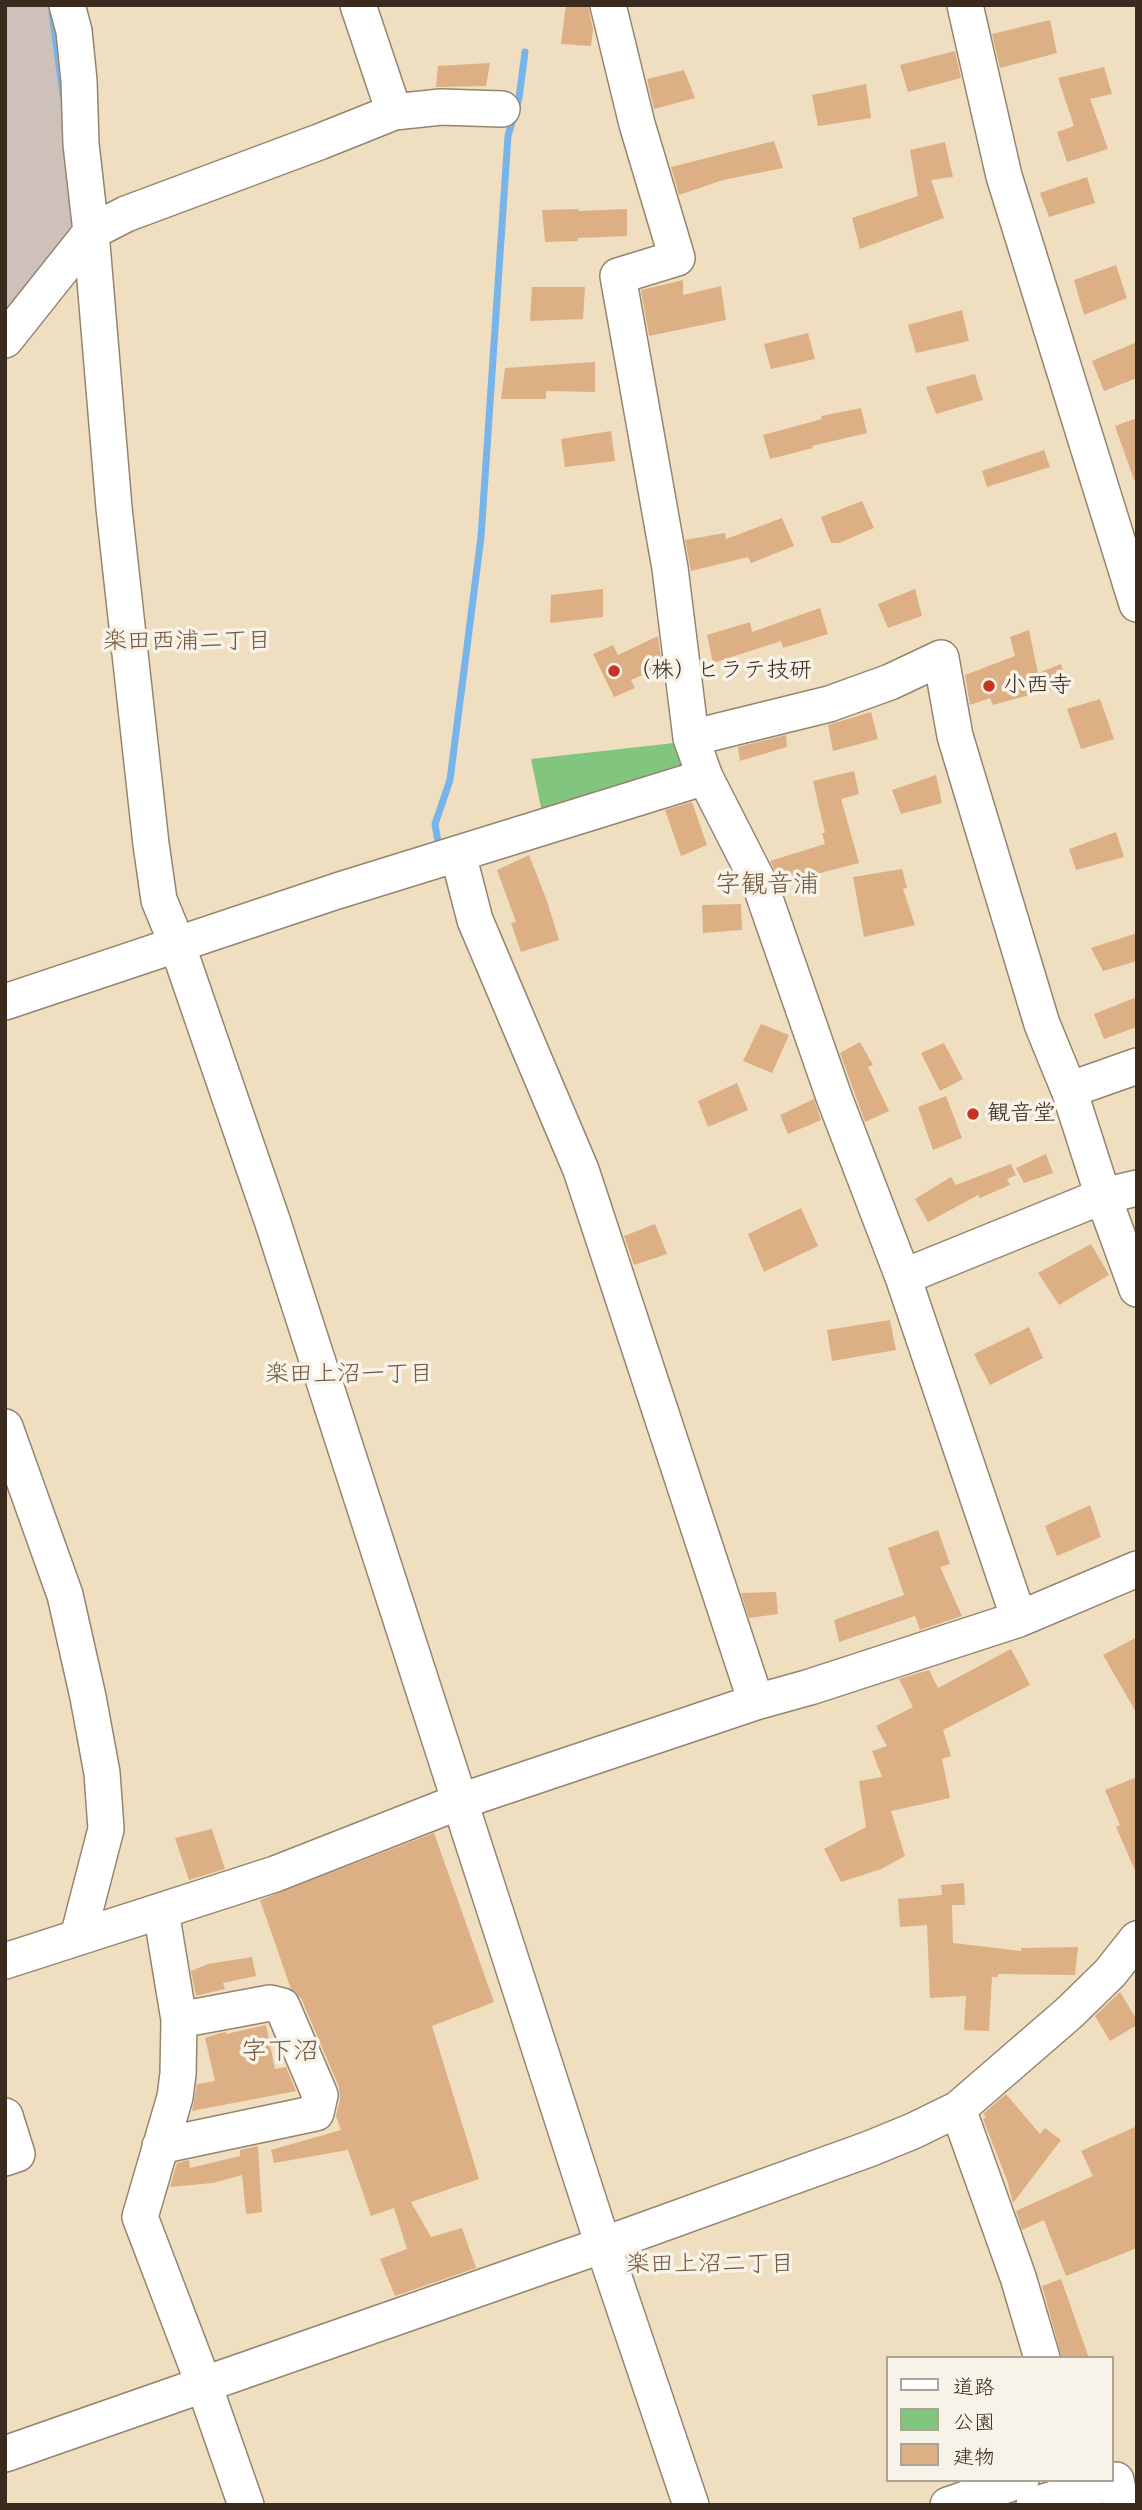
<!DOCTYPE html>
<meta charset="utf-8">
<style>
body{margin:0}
#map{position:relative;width:1142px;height:2510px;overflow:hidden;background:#efdfc0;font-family:Itim,"Klee One",sans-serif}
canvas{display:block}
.frame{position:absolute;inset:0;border:7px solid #3b2a1e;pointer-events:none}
.legend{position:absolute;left:886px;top:2356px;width:228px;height:126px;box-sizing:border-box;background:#f7f3e8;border:2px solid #aca397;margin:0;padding:9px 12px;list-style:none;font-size:21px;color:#3b2a1e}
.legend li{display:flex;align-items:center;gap:14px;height:35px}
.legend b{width:35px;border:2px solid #aca397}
</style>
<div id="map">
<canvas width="1142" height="2510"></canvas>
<div class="frame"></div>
<ul class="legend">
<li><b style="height:9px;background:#fff"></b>道路</li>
<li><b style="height:19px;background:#82c57e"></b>公園</li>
<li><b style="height:19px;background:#ddaf84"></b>建物</li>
</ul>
</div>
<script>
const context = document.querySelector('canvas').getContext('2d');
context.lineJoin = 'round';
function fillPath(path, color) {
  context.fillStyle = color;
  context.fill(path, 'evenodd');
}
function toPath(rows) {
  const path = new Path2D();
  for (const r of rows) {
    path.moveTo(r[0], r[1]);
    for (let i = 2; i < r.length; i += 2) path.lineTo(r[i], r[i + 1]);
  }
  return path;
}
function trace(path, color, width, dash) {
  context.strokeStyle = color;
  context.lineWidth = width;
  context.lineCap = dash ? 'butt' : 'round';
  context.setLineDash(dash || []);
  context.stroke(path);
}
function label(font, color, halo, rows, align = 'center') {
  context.font = font + ' Itim,"Klee One",sans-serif';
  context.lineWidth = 7;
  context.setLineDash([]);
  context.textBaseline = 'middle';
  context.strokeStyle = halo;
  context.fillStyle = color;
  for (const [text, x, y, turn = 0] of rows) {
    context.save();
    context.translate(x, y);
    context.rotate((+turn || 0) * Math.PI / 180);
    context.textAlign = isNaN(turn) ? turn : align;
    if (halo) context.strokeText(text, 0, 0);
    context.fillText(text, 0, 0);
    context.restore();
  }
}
fillPath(toPath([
 [5,5,51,5,64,46,73,248,5,328]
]), '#cec1ba');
fillPath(toPath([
 [683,742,687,772,543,817,531,759]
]), '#82c57e');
trace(toPath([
 [52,13,63,95],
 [439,848,435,824,450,780,481,537,508,136,519,98,525,52]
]), '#77b4ea', 7);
fillPath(toPath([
 [566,5,588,5,593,29,591,46,561,44],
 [1050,20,1057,53,1000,68,992,34],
 [955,51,961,78,908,92,900,65],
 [490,63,486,86,436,87,438,66],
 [1104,67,1112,94,1090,99,1108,149,1067,162,1057,132,1074,126,1058,78],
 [684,70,695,98,654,109,647,79],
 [866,84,871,118,818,126,812,95],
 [774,141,783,168,723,180,679,195,671,167],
 [945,142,953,177,931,180,944,218,860,249,852,218,918,196,910,150],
 [1087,177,1095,203,1049,217,1040,193],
 [579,209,578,211,627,209,627,236,578,238,578,241,545,242,542,210],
 [1116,265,1127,298,1084,315,1074,280],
 [683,280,683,295,721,286,726,320,649,336,641,290],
 [532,287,585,287,583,319,530,321],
 [962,310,969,341,916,353,908,325],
 [808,333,815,359,771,369,764,344],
 [1137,342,1137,378,1104,391,1092,361],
 [595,362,595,392,546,391,546,399,501,399,505,368],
 [975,374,983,400,936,414,926,387],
 [861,408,867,433,812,446,813,448,770,459,763,435,822,419,821,416],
 [1137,418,1137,480,1134,480,1115,426],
 [611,431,615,461,565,467,561,439],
 [1044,450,1050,467,987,487,982,471],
 [862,501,874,528,839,543,831,543,821,517],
 [782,518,794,546,751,563,748,557,691,571,685,540,725,533,726,539],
 [603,589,603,617,550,623,551,595],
 [915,589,922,616,888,628,878,604],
 [820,608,828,634,783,648,781,641,713,663,707,635,750,622,752,632],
 [1029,630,1038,673,1061,664,1066,685,993,705,990,698,970,705,965,675,1015,656,1010,637],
 [658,636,662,666,631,680,635,688,614,697,593,654,613,645,618,655],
 [1100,699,1114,739,1081,749,1067,709],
 [871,712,878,739,833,751,828,725],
 [786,735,787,747,740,761,738,747],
 [854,771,859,794,841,799,859,863,781,883,770,861,825,844,822,833,825,833,813,781],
 [936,775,942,803,901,814,892,790],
 [692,802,707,845,681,856,665,810],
 [1116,832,1124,857,1076,870,1069,849],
 [529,855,547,901,559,940,521,952,511,923,516,922,497,870],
 [902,869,907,888,903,889,915,925,864,937,853,877],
 [741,904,742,930,703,933,702,905],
 [1137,933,1137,961,1103,971,1091,948],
 [1137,997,1137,1027,1104,1039,1094,1014],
 [761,1024,789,1035,772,1073,743,1061],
 [860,1042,873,1065,868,1067,889,1111,865,1122,840,1053],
 [944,1043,963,1079,940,1091,921,1053],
 [737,1083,748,1110,708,1127,698,1101],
 [946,1096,962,1138,933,1150,918,1107],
 [814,1099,821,1120,788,1134,780,1115],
 [1046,1154,1053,1173,1024,1183,1016,1168],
 [1011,1164,1016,1175,1007,1179,1010,1185,980,1198,978,1195,928,1222,915,1199,951,1177,956,1185],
 [801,1208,818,1246,764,1272,748,1234],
 [655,1224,667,1254,634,1265,624,1236],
 [1091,1244,1109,1275,1059,1305,1038,1273],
 [890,1320,896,1350,832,1361,827,1330],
 [1029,1327,1043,1358,990,1385,974,1354],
 [1090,1505,1101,1537,1057,1556,1045,1526],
 [938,1530,950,1564,940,1567,962,1616,920,1630,915,1616,839,1642,834,1620,904,1595,888,1548],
 [776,1592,778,1614,749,1618,741,1593],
 [1137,1637,1137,1714,1103,1655],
 [1011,1649,1030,1685,943,1730,951,1756,942,1759,950,1798,891,1811,905,1856,881,1869,841,1882,824,1849,866,1827,859,1781,882,1777,872,1751,887,1746,876,1726,913,1707,899,1679,929,1670,938,1688],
 [1137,1777,1137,1875,1116,1827,1120,1825,1105,1790],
 [212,1829,225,1869,189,1880,175,1838],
 [434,1833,494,2002,432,2026,479,2179,411,2202,431,2237,462,2228,476,2268,395,2296,380,2259,407,2249,394,2208,371,2216,348,2150,274,2163,271,2150,341,2130,336,2116,340,2099,339,2087,301,1998,291,1989,260,1900],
 [964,1883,965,1905,952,1905,953,1943,1021,1951,1021,1948,1078,1947,1075,1975,998,1974,998,1977,992,1977,989,2031,964,2030,966,1996,930,1998,927,1925,900,1927,898,1899,942,1895,941,1885],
 [252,1957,256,1976,223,1983,225,1989,196,1996,191,1971,208,1964],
 [1120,1992,1137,2020,1137,2025,1110,2041,1095,2016],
 [266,2025,275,2069,286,2067,296,2091,192,2111,197,2084,215,2081,205,2038,220,2033,226,2032,226,2034],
 [1006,2094,1040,2134,1045,2128,1061,2140,1013,2203,1007,2180,983,2119,986,2117,983,2114],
 [1137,2126,1137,2248,1066,2276,1044,2220,1022,2230,1016,2211,1093,2176,1081,2151],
 [258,2146,262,2212,246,2214,242,2175,213,2183,170,2187,177,2163,189,2160,190,2168,240,2156,240,2150],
 [1061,2279,1089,2358,1062,2358,1042,2286]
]), '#ddaf84');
const minor = toPath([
 [67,5,74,31,79,81,81,144,91,232,114,508,151,844,159,900,177,944,272,1220,603,2245,691,2505],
 [358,5,394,112],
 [608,5,637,124,677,258,618,276,670,568,691,738,705,777,761,887,834,1097,903,1277,1019,1619],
 [965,5,1004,176,1137,604],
 [5,340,91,232,126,214,319,142,394,112,441,107,502,109],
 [691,738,829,704,890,682,941,658,955,736,1042,1024,1069,1090,1103,1196,1137,1289],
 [458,854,475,920,581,1170,756,1702],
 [5,1002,337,891,705,777],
 [1069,1090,1137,1066],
 [903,1277,1103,1196,1137,1188],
 [5,1427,65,1595,88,1697,102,1773,106,1829,78,1937],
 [161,1911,179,2020,178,2074,175,2097,140,2217,204,2385,246,2505],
 [5,1961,275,1874,461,1801,756,1702,810,1687,1019,1619,1137,1569],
 [958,2109,1018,2277,1042,2358],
 [5,2116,17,2154,5,2158],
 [160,2146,316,2113,320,2095,282,2006,270,2003,179,2020],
 [5,2454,603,2245,869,2149,913,2131,958,2109,1069,2013,1110,1973,1137,1939],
 [948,2505,1021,2480],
 [1034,2505,1116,2480,1121,2505]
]);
trace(minor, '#95846f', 38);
trace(minor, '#fff', 35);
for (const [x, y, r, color] of [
 [614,671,7,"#c8321e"],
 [989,686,7,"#c8321e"],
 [973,1114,7,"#c8321e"]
]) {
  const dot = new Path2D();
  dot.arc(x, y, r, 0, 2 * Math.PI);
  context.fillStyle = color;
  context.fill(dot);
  trace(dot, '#f7f3e8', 2.5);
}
label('23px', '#3b2a1e', '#f7f3e8', [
 ["（株）ヒラテ技研",628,671],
 ["小西寺",1003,686],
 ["観音堂",987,1114]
], 'left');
label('24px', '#745942', '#f7f3e8', [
 ["楽田西浦二丁目",187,642],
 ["楽田上沼一丁目",349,1375],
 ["楽田上沼二丁目",710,2265]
]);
label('26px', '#745942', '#f7f3e8', [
 ["字観音浦",767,885],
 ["字下沼",280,2052]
]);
</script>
